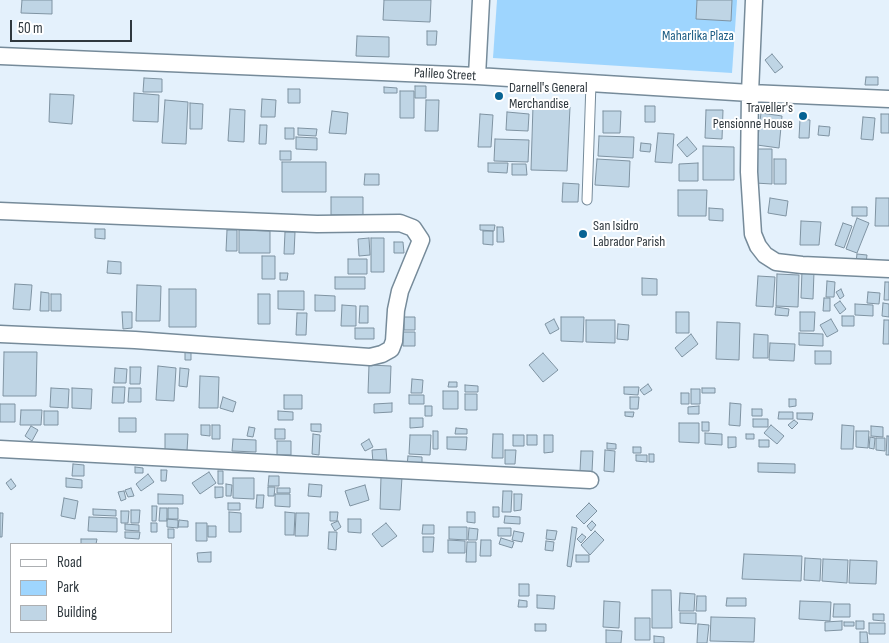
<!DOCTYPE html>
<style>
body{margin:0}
#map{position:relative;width:889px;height:643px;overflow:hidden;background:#e4f1fc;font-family:"Sofia Sans Condensed",sans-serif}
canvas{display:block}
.legend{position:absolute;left:10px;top:543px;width:162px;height:90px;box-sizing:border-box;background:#fff;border:1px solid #acafb2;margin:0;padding:6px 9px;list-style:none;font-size:15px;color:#2f383e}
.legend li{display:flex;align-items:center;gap:10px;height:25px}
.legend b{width:25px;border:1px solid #acafb2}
.scale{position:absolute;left:10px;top:20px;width:122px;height:22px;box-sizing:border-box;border:2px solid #2f383e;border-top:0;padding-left:6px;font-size:15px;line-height:18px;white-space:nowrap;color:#2f383e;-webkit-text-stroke:4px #fff;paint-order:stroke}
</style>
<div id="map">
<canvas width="889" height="643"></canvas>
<ul class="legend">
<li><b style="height:6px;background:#fff"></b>Road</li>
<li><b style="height:14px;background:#9ed5fe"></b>Park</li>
<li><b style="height:14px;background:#bfd5e5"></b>Building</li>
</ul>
<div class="scale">50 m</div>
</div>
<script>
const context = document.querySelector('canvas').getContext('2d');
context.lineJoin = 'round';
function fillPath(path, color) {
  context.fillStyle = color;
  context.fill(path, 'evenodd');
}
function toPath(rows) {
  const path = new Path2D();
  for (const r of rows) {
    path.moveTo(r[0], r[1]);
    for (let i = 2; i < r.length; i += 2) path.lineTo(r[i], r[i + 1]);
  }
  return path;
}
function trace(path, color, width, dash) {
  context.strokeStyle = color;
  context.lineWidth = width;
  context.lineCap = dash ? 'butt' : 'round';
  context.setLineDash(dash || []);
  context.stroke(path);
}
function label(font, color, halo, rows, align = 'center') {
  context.font = font + ' "Sofia Sans Condensed",sans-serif';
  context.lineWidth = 4;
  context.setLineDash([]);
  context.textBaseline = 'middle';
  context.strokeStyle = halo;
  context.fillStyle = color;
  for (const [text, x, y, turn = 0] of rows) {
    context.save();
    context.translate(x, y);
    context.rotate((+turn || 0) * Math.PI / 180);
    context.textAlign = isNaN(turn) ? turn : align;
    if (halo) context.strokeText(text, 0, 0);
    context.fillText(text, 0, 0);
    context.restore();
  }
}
fillPath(toPath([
 [497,0,737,0,732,73,493,58]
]), '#9ed5fe');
const building = toPath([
 [22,0,52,0,52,14,21,13,22,0],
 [384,0,431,0,430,22,383,20,384,0],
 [697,0,732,0,731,21,696,19,697,0],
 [427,31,437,31,436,45,427,45,427,31],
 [357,36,389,37,389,57,356,56,357,36],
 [772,54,783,67,775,73,765,60,772,54],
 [866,77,878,77,878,85,865,85,866,77],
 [144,78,162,79,162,92,143,92,144,78],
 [415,86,426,86,426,98,415,98,415,86],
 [384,87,397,88,397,93,384,93,384,87],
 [288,89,300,89,300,103,288,103,288,89],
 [400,91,414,91,414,118,400,118,400,91],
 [134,93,159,95,158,122,133,121,134,93],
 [50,94,74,95,72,124,49,122,50,94],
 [262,99,276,100,275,117,261,117,262,99],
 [165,100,188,102,186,144,162,143,165,100],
 [426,100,439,100,438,131,425,131,426,100],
 [190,103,203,104,202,129,190,129,190,103],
 [533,106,570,107,567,171,531,170,533,106],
 [645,106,655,106,655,122,645,122,645,106],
 [230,109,245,110,244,142,228,141,230,109],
 [706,110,723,110,722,139,705,138,706,110],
 [332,111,348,113,346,134,329,133,332,111],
 [603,111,621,111,620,133,603,133,603,111],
 [507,112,529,114,528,131,506,130,507,112],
 [761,113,782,116,779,148,757,145,761,113],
 [480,114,493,115,491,147,478,147,480,114],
 [881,114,889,114,889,133,881,133,881,114],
 [863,117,875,118,873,140,861,139,863,117],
 [800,119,810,120,809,138,799,138,800,119],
 [260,125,267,125,266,144,259,144,260,125],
 [819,126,830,127,829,136,818,135,819,126],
 [285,128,294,128,294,139,285,139,285,128],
 [298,128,317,129,316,136,298,135,298,128],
 [658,133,674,134,672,163,655,162,658,133],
 [599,136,634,137,633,158,598,156,599,136],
 [296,137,317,138,317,150,296,149,296,137],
 [687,137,697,149,687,157,677,145,687,137],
 [495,139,529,140,528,162,494,161,495,139],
 [641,143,651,144,650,152,640,151,641,143],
 [703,146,734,147,734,180,703,180,703,146],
 [756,149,772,149,772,184,755,183,756,149],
 [280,151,291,151,291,160,280,160,280,151],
 [597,159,630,161,629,187,595,185,597,159],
 [774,159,786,159,786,184,774,184,774,159],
 [282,162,326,162,326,192,282,192,282,162],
 [488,163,508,163,507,173,488,172,488,163],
 [698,163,698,181,679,181,679,164,698,163],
 [512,164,526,164,527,175,512,175,512,164],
 [365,174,379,174,379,185,364,185,365,174],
 [563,183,579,184,578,202,562,202,563,183],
 [678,190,707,190,706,216,678,216,678,190],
 [331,197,363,197,363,215,331,215,331,197],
 [770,198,788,201,786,216,768,213,770,198],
 [876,198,889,198,889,226,875,226,876,198],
 [852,207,867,207,867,216,852,216,852,207],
 [709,208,723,209,723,221,709,220,709,208],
 [857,218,869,223,857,253,846,249,857,218],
 [801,221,821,222,819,245,800,245,801,221],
 [843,223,852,226,844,248,835,245,843,223],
 [480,225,495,225,494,231,480,230,480,225],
 [497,227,503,227,504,242,497,242,497,227],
 [95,229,105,229,105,239,95,238,95,229],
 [227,230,237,230,237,251,226,251,227,230],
 [239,230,270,231,270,253,239,253,239,230],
 [483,231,493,231,493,245,483,244,483,231],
 [285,232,295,232,294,254,284,254,285,232],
 [369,238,370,255,359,256,358,239,369,238],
 [371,238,384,238,384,272,371,272,371,238],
 [394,242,403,242,404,253,394,253,394,242],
 [857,254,867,255,866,263,856,262,857,254],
 [262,256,275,256,275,279,262,279,262,256],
 [348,259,367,259,367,274,348,274,348,259],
 [108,261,121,262,121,274,107,273,108,261],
 [802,271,814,272,813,299,801,298,802,271],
 [280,273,288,273,287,280,280,280,280,273],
 [777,274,799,275,798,307,776,306,777,274],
 [758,276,775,277,773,307,756,306,758,276],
 [335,277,365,277,365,289,335,289,335,277],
 [642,278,657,279,657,295,642,295,642,278],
 [827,281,835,282,834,297,826,297,827,281],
 [885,282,889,282,889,300,884,300,885,282],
 [15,284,32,285,30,310,13,309,15,284],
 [137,285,161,286,160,321,136,321,137,285],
 [169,289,196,289,196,327,169,327,169,289],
 [841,289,844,296,840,299,836,292,841,289],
 [278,291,304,291,304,310,278,309,278,291],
 [41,292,49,293,49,311,40,311,41,292],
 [868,292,880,293,879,304,867,303,868,292],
 [51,294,61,294,61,311,51,311,51,294],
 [258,294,270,294,270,324,258,324,258,294],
 [315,295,335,296,335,311,315,311,315,295],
 [824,298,830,298,830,311,823,311,824,298],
 [840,301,846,309,840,314,834,305,840,301],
 [883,303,889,304,889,317,882,316,883,303],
 [855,304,873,305,873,316,855,315,855,304],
 [342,305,356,306,356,326,341,326,342,305],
 [360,306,368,306,368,323,359,323,360,306],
 [776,307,789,309,788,316,775,315,776,307],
 [122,312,132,312,132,328,123,329,122,312],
 [676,312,689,312,689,333,676,333,676,312],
 [800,312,815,312,814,331,800,331,800,312],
 [297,313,307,313,306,335,296,335,297,313],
 [842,316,854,316,854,326,842,326,842,316],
 [404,317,415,317,415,330,404,330,404,317],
 [561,317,584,317,583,342,561,341,561,317],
 [554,319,559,329,550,334,545,324,554,319],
 [831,319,838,331,827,337,820,325,831,319],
 [586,320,615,320,615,343,586,342,586,320],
 [884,320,889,320,889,344,883,344,884,320],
 [717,322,740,323,739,360,716,359,717,322],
 [618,324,629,325,628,340,617,339,618,324],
 [355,328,374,328,374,339,355,339,355,328],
 [403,332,415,332,415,346,403,346,403,332],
 [799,333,823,334,823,346,799,345,799,333],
 [691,334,698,344,682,357,675,348,691,334],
 [754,334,768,335,768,358,753,358,754,334],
 [770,343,795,344,794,361,769,360,770,343],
 [185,351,191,351,191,360,185,360,185,351],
 [815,351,831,351,831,364,815,364,815,351],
 [4,352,37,352,36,396,3,396,4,352],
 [543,353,558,370,543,382,529,365,543,353],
 [369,365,391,366,390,393,368,393,369,365],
 [158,366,176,368,174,401,156,400,158,366],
 [130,367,141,367,140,384,130,384,130,367],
 [115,368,127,369,126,383,114,383,115,368],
 [180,368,189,369,187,387,179,386,180,368],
 [200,376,219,377,218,408,199,408,200,376],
 [412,379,423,380,422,393,411,393,412,379],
 [449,382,457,382,457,387,448,387,449,382],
 [648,384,652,390,644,395,640,390,648,384],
 [465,385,478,386,478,392,465,392,465,385],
 [113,387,125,387,124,403,112,403,113,387],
 [624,387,639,387,638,395,624,394,624,387],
 [51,388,69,389,68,408,50,407,51,388],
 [72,388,92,389,91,409,72,408,72,388],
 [129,388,141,388,141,402,128,402,129,388],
 [702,388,715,388,715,393,702,393,702,388],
 [691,389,700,389,700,404,691,404,691,389],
 [443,391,458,391,458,409,443,409,443,391],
 [681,393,689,393,689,404,681,404,681,393],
 [465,394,477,394,477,410,465,410,465,394],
 [284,395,302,395,302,409,284,409,284,395],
 [409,395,424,395,424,404,409,404,409,395],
 [223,397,236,402,233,412,220,408,223,397],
 [630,397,639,397,638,409,630,409,630,397],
 [789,399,796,399,796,406,789,407,789,399],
 [392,403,392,412,374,413,374,404,392,403],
 [730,403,741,404,740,426,729,425,730,403],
 [0,404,15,404,15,422,0,422,0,404],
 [425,406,432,406,432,416,425,416,425,406],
 [699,406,699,414,688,414,688,407,699,406],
 [752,409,762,409,762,416,752,416,752,409],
 [21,410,42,410,41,425,20,425,21,410],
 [44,411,58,411,58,425,44,425,44,411],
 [278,411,293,412,293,420,278,420,278,411],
 [625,412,634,412,633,417,625,416,625,412],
 [779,412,793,412,793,419,778,419,779,412],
 [797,413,813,413,812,420,797,419,797,413],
 [119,418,136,418,136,432,119,432,119,418],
 [410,418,423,418,423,427,410,428,410,418],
 [753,419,768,419,768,427,753,427,753,419],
 [794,420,798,423,792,429,788,425,794,420],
 [702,422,709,422,709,431,702,431,702,422],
 [679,423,699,423,699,443,679,442,679,423],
 [311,424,321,424,321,432,311,431,311,424],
 [201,425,210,425,210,436,201,435,201,425],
 [212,425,220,425,220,439,212,439,212,425],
 [771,425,784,436,777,444,764,433,771,425],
 [842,425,854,426,853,449,841,449,842,425],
 [31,426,38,430,32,441,25,436,31,426],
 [871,426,883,427,883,437,871,436,871,426],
 [249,427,255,428,253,437,247,436,249,427],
 [456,428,467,429,467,434,455,434,456,428],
 [275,429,285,429,285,439,275,439,275,429],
 [433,431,438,431,438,449,433,449,433,431],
 [856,431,869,431,868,448,856,447,856,431],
 [705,433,722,434,722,445,705,444,705,433],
 [165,434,188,434,187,451,165,451,165,434],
 [313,434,320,435,319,455,312,454,313,434],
 [493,434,503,434,503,458,492,458,493,434],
 [746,434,754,434,754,439,746,439,746,434],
 [410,435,431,435,430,455,409,454,410,435],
 [513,435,524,435,524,446,513,446,513,435],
 [527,435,537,435,537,445,527,445,527,435],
 [544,435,553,435,553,452,544,453,544,435],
 [887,436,889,436,889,455,886,455,887,436],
 [447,437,467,437,466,450,447,449,447,437],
 [728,437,736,437,736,447,728,448,728,437],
 [870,437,875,438,874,449,869,448,870,437],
 [876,438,885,438,885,451,876,450,876,438],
 [233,439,256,440,256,452,232,451,233,439],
 [369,439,373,447,365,451,361,444,369,439],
 [759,440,769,440,769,447,759,447,759,440],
 [277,441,291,441,291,455,277,455,277,441],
 [607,443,616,444,616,449,607,449,607,443],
 [633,447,641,447,641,453,633,453,633,447],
 [386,449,387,462,373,463,372,450,386,449],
 [505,450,516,450,515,464,505,464,505,450],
 [605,450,615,451,614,472,604,471,605,450],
 [581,451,593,451,592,472,580,471,581,451],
 [649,454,654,454,654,462,649,462,649,454],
 [636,455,647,455,647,462,636,461,636,455],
 [408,456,422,457,422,467,407,466,408,456],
 [758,463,795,464,795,473,758,472,758,463],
 [73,464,84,465,84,476,72,476,73,464],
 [135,467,143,468,143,473,135,473,135,467],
 [161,470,167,470,166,481,161,481,161,470],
 [218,471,223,471,223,484,218,484,218,471],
 [209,472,216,483,200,494,192,483,209,472],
 [148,474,154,482,141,491,136,484,148,474],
 [269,476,279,476,279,486,268,486,269,476],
 [381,477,402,477,400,510,380,509,381,477],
 [66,478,82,480,82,488,66,487,66,478],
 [233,478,254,478,254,499,233,498,233,478],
 [11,479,16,486,11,490,6,483,11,479],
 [226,484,232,485,231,496,226,496,226,484],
 [309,484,322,485,321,497,308,496,309,484],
 [365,485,369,500,350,506,345,491,365,485],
 [215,487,223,487,223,497,215,498,215,487],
 [268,487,275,487,274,496,268,496,268,487],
 [131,488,134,496,128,497,125,490,131,488],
 [277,488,290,488,290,493,277,493,277,488],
 [124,491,126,499,121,501,118,492,124,491],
 [503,491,512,491,511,512,502,512,503,491],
 [158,494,183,495,183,504,158,504,158,494],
 [275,494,290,494,290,507,275,506,275,494],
 [514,494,522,494,521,510,514,511,514,494],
 [257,495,264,495,263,508,256,508,257,495],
 [64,498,78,501,75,519,61,516,64,498],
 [228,503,240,503,240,510,228,510,228,503],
 [589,503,597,511,584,524,576,516,589,503],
 [152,506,157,506,156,521,152,521,152,506],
 [493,507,499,507,499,517,493,517,493,507],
 [160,508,167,508,167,521,159,521,160,508],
 [168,508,178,508,178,519,168,519,168,508],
 [93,509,116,510,116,516,93,515,93,509],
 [131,510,140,510,139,523,131,523,131,510],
 [121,511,129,511,128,523,121,523,121,511],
 [229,512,241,513,241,532,229,532,229,512],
 [285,512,295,513,294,535,285,535,285,512],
 [330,512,338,512,337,521,330,521,330,512],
 [467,512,475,512,475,523,467,522,467,512],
 [0,513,3,513,2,537,0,537,0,513],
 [296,513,309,513,308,536,295,536,296,513],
 [505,516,520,517,520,524,504,523,505,516],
 [89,517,117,518,117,532,88,531,89,517],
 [167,519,178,520,178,528,167,527,167,519],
 [348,519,361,519,361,533,348,532,348,519],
 [179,520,188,521,188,527,178,527,179,520],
 [338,521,341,527,335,531,331,524,338,521],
 [592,521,596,525,591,531,587,526,592,521],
 [151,523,157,523,157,532,151,532,151,523],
 [196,523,207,523,207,541,196,541,196,523],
 [386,523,397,536,382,547,372,534,386,523],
 [125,524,139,525,139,531,125,530,125,524],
 [423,525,434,525,434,534,422,534,423,525],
 [208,526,216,526,216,537,208,537,208,526],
 [449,527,467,527,467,540,449,539,449,527],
 [572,527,577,528,571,567,567,566,572,527],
 [469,528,478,529,477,540,468,540,469,528],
 [498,528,511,528,511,536,498,536,498,528],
 [168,529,174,529,174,538,168,538,168,529],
 [547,530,557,531,555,540,546,539,547,530],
 [514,531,524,533,522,542,512,540,514,531],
 [595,531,604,540,590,555,581,545,595,531],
 [125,532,140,532,139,539,125,538,125,532],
 [329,532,337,532,336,550,328,549,329,532],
 [582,534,586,537,581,543,577,539,582,534],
 [423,537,434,537,433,552,423,552,423,537],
 [501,538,514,542,512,548,499,544,501,538],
 [81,539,97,539,96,544,81,544,81,539],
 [448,540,465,541,465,553,448,553,448,540],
 [481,540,491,540,491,556,480,556,481,540],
 [546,541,554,542,553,551,545,550,546,541],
 [467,542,476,542,476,562,466,562,467,542],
 [211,552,211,562,198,562,197,553,211,552],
 [744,554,802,556,801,581,742,579,744,554],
 [576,555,589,555,589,562,576,562,576,555],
 [805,558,821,559,820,581,804,580,805,558],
 [823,559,848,560,847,583,822,581,823,559],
 [850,560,877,561,876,584,849,583,850,560],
 [519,584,529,584,529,596,519,596,519,584],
 [652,590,671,590,672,628,652,628,652,590],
 [680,593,695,594,694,611,679,611,680,593],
 [537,595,555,596,554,609,537,608,537,595],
 [697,596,706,596,706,611,696,611,697,596],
 [727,598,746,598,746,606,726,606,727,598],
 [519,600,527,601,527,607,518,607,519,600],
 [604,601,620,602,619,628,603,627,604,601],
 [800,601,831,602,830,621,799,619,800,601],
 [834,604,850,604,850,617,833,617,834,604],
 [680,613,696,613,696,624,680,623,680,613],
 [873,614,884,614,884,621,873,620,873,614],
 [711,617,755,618,754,642,710,641,711,617],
 [635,618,650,618,650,640,635,640,635,618],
 [842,621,842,630,825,631,825,622,842,621],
 [856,621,864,621,864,629,856,629,856,621],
 [844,622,854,622,854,626,844,626,844,622],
 [869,623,885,623,885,634,869,634,869,623],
 [535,624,546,624,546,631,535,631,535,624],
 [698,624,709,625,707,643,697,643,698,624],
 [606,630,622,631,621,643,606,643,606,630],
 [860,632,867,632,868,643,860,643,860,632],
 [654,636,664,637,664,643,654,643,654,636]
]);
fillPath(building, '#bfd5e5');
trace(building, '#7f93a2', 1);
const lane = toPath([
 [587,200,591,83]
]);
const street = toPath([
 [754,0,750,93,749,172,753,234,758,246,765,255,776,262,802,265,889,269],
 [0,56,477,76,750,93,889,99],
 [477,76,481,0],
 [0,211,317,224,400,223,413,228,421,240,400,291,396,310,394,341,391,349,382,354,370,357,135,340,0,334],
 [0,449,590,480]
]);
trace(lane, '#768b9a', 11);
trace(street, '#768b9a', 19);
trace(lane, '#fff', 9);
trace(street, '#fff', 16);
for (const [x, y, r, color] of [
 [499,96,5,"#076393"],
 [803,116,5,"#076393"],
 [583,234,5,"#076393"]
]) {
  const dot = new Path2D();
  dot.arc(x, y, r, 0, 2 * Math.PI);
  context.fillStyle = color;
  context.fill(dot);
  trace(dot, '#fff', 2);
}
label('14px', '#1a5b83', '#fff', [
 ["Maharlika Plaza",698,36]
]);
label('14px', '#2f383e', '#fff', [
 ["Palileo Street",445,75,3]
]);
label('14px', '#2f383e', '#fff', [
 ["Darnell's General",509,88],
 ["Merchandise",509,104],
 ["Traveller's",793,108,"right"],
 ["Pensionne House",793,124,"right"],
 ["San Isidro",593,226],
 ["Labrador Parish",593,242]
], 'left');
</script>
